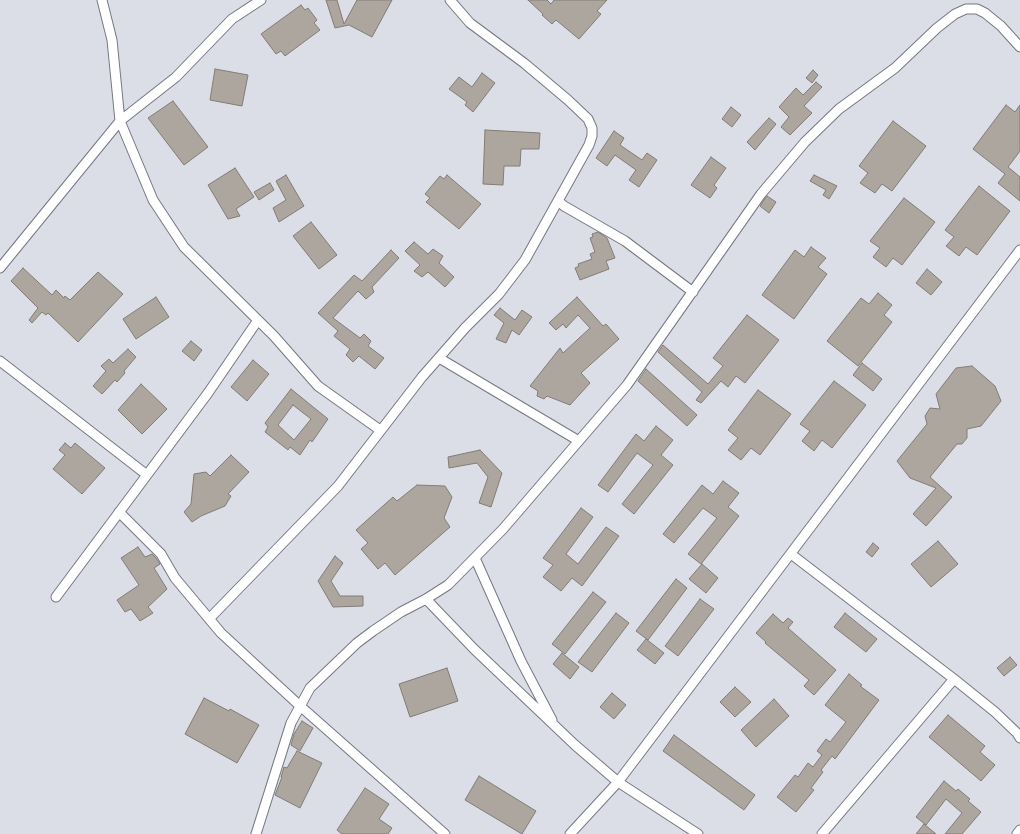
<!DOCTYPE html>
<style>
body{margin:0}
canvas{display:block;background:#dbdee7}
</style>
<canvas width="1020" height="834"></canvas>
<script>
const context = document.querySelector('canvas').getContext('2d');
context.lineJoin = 'round';
function fillPath(path, color) {
  context.fillStyle = color;
  context.fill(path, 'evenodd');
}
function toPath(rows) {
  const path = new Path2D();
  for (const r of rows) {
    path.moveTo(r[0], r[1]);
    for (let i = 2; i < r.length; i += 2) path.lineTo(r[i], r[i + 1]);
  }
  return path;
}
function trace(path, color, width, dash) {
  context.strokeStyle = color;
  context.lineWidth = width;
  context.lineCap = dash ? 'butt' : 'round';
  context.setLineDash(dash || []);
  context.stroke(path);
}
const building = toPath([
 [326,0,337,0,344,24,357,0,392,0,372,37,349,25,335,28,326,0],
 [528,0,547,0,551,4,554,0,607,0,597,11,601,14,579,39,556,20,552,24,542,15,543,14,528,0],
 [301,5,305,10,308,8,317,20,314,23,320,30,285,56,281,51,276,54,261,34,301,5],
 [215,69,248,75,242,106,210,100,215,69],
 [813,70,818,75,812,83,806,78,813,70],
 [482,73,495,83,473,112,465,105,467,102,449,89,459,77,472,87,482,73],
 [816,82,822,87,804,106,812,113,790,135,781,127,789,117,779,107,796,88,803,95,816,82],
 [173,101,208,147,184,165,148,118,173,101],
 [1006,105,1015,112,1020,105,1020,151,1008,167,1020,177,1020,201,998,183,1005,174,973,149,1006,105],
 [731,107,741,115,732,127,722,119,731,107],
 [769,118,776,124,755,150,747,142,769,118],
 [893,121,926,146,892,191,882,184,875,193,860,183,868,173,859,166,893,121],
 [485,130,540,133,539,149,521,149,520,166,504,166,503,185,483,184,485,130],
 [614,131,624,138,620,145,642,160,647,153,657,160,639,187,629,180,636,170,615,155,607,166,596,158,614,131],
 [711,157,726,168,714,185,717,188,710,198,691,185,711,157],
 [235,168,254,197,236,209,240,216,228,219,208,185,235,168],
 [286,175,304,206,279,222,273,208,286,200,276,181,286,175],
 [447,175,481,204,459,229,426,202,430,198,425,194,440,176,444,179,447,175],
 [814,175,837,186,829,199,823,195,826,190,810,181,814,175],
 [270,183,274,190,259,200,254,192,270,183],
 [979,186,1010,211,977,255,966,247,959,256,946,246,954,237,945,230,979,186],
 [767,196,776,202,769,213,760,206,767,196],
 [904,198,935,222,902,265,893,258,886,267,873,257,880,248,870,241,904,198],
 [311,222,337,255,319,269,293,236,311,222],
 [598,232,607,238,615,258,606,261,609,269,580,280,575,268,579,266,578,264,592,259,590,254,595,252,590,238,593,237,592,234,598,232],
 [414,242,428,254,433,249,443,256,439,263,454,277,445,287,428,272,422,277,414,271,420,265,405,251,414,242],
 [811,247,826,258,818,267,827,274,794,319,762,295,795,250,804,257,811,247],
 [391,250,399,258,372,287,374,292,366,299,358,291,333,318,360,338,364,334,371,341,368,346,384,358,375,369,359,356,353,362,346,355,350,349,334,336,338,331,318,313,354,275,362,281,391,250],
 [23,268,52,295,56,290,64,298,65,296,70,300,98,272,123,294,78,342,48,313,46,315,42,312,32,323,29,320,38,308,11,281,23,268],
 [927,269,942,282,931,295,916,283,927,269],
 [878,293,892,305,884,315,892,322,858,366,827,341,861,298,869,304,878,293],
 [156,297,169,317,136,339,123,319,156,297],
 [577,297,603,326,606,324,619,339,581,373,590,383,570,405,547,396,544,399,537,396,538,391,530,386,560,348,563,353,590,328,578,315,566,328,563,324,556,330,549,323,577,297],
 [500,308,515,320,522,310,532,317,519,335,512,330,506,343,496,339,504,323,494,315,500,308],
 [747,315,779,340,745,383,736,376,728,387,721,381,701,403,696,400,702,392,658,352,663,345,708,384,723,366,713,358,747,315],
 [191,341,202,350,194,361,182,351,191,341],
 [128,349,136,357,124,371,125,373,117,382,115,380,102,394,93,386,106,371,101,366,109,359,113,363,128,349],
 [253,360,269,374,247,401,231,387,253,360],
 [862,363,882,379,873,391,853,375,862,363],
 [972,366,995,386,1001,401,981,426,967,429,967,438,962,444,957,444,930,477,952,497,926,526,913,514,936,488,910,478,897,461,927,424,925,416,930,408,940,409,936,394,956,368,972,366],
 [646,369,697,415,687,426,638,381,646,369],
 [834,381,866,405,832,448,822,440,814,451,802,441,810,431,800,424,834,381],
 [141,384,167,409,142,434,118,410,141,384],
 [291,389,328,419,312,442,310,440,300,455,290,447,288,450,265,432,268,427,265,423,291,389],
 [293,405,311,419,294,440,278,425,293,405],
 [758,390,791,414,760,455,751,448,741,460,728,450,738,438,728,430,758,390],
 [656,426,673,440,661,455,673,465,634,514,622,504,653,465,637,453,608,492,598,485,636,434,644,441,656,426],
 [65,443,71,448,75,443,105,468,82,494,53,469,65,455,59,450,65,443],
 [480,450,502,473,491,507,479,503,488,477,477,463,449,468,448,457,480,450],
 [231,455,249,472,228,494,231,496,225,506,201,516,192,522,184,512,191,504,194,474,206,472,210,476,231,455],
 [723,481,739,493,728,507,739,516,701,564,688,554,717,518,703,508,674,543,663,534,702,485,713,494,723,481],
 [417,485,445,486,452,497,444,518,450,527,395,575,385,563,378,569,361,549,368,543,356,530,393,497,397,501,417,485],
 [581,508,593,517,566,554,578,564,606,527,619,536,582,586,572,578,561,591,543,577,553,565,543,558,581,508],
 [938,541,958,564,931,587,911,564,938,541],
 [873,543,879,548,872,557,866,552,873,543],
 [138,547,145,557,152,554,156,558,160,564,154,568,167,589,148,607,153,613,140,621,131,609,125,612,117,600,139,585,121,558,138,547],
 [335,556,343,563,331,581,340,596,363,596,363,606,333,607,318,581,335,556],
 [702,564,718,578,706,593,689,579,702,564],
 [676,579,687,588,648,640,636,631,676,579],
 [593,592,606,602,565,654,552,644,593,592],
 [700,599,714,609,678,656,665,646,700,599],
 [616,613,629,623,592,672,578,662,616,613],
 [845,613,877,639,866,652,834,627,845,613],
 [773,614,783,623,788,618,793,622,788,628,836,670,814,695,804,686,809,680,765,643,766,642,756,633,773,614],
 [646,639,664,653,655,664,637,650,646,639],
 [562,653,579,667,570,679,553,664,562,653],
 [1010,657,1017,665,1004,676,997,668,1010,657],
 [447,668,458,701,410,717,399,684,447,668],
 [849,674,862,685,860,686,879,700,835,759,832,756,821,770,823,772,811,788,814,790,796,812,777,797,795,775,798,777,808,763,813,767,822,755,817,751,826,739,830,742,846,722,825,705,849,674],
 [735,687,751,702,735,717,720,702,735,687],
 [612,693,626,705,614,719,600,707,612,693],
 [204,698,229,711,230,709,259,725,237,763,185,734,204,698],
 [774,699,789,716,756,747,741,730,774,699],
 [948,715,985,746,980,752,995,765,981,781,929,737,948,715],
 [302,721,313,728,300,751,291,745,294,734,302,721],
 [674,735,755,795,744,810,663,751,674,735],
 [297,751,322,763,300,808,275,795,282,777,281,777,284,767,287,768,297,751],
 [479,776,536,811,522,834,465,800,479,776],
 [944,781,956,791,958,789,970,799,968,801,981,812,962,834,945,834,962,813,946,799,926,825,916,817,944,781],
 [365,788,389,804,379,819,392,828,388,834,342,834,337,830,365,788],
 [924,824,936,834,916,834,924,824]
]);
fillPath(building, '#ada69e');
trace(building, '#837c75', 1);
const minor = toPath([
 [102,0,112,40,120,121,153,200,184,247,274,336,318,386,380,430],
 [558,201,564,206,625,241,693,292],
 [0,268,120,121,176,77,232,19,261,0],
 [439,358,579,441],
 [0,361,147,475],
 [119,512,161,554,175,578,221,633,299,705,445,834],
 [791,554,954,679,995,712,1017,733,1020,738],
 [475,558,521,661,552,720],
 [56,597,208,393,258,320],
 [426,599,474,649,575,745,618,782,698,834],
 [209,619,338,486,422,377,465,328,499,294,525,260,589,145,592,136,592,128,588,119,568,100,524,63,470,23,450,0],
 [256,834,291,723,310,688,357,643,373,631,401,612,426,599,448,585,503,529,627,385,761,194,805,142,839,109,895,68,937,28,955,14,966,9,977,9,985,13,1001,26,1020,47],
 [570,834,618,782,1020,250],
 [822,834,954,679],
 [1017,834,1020,830]
]);
trace(minor, '#767881', 11);
trace(minor, '#fff', 9);
</script>
